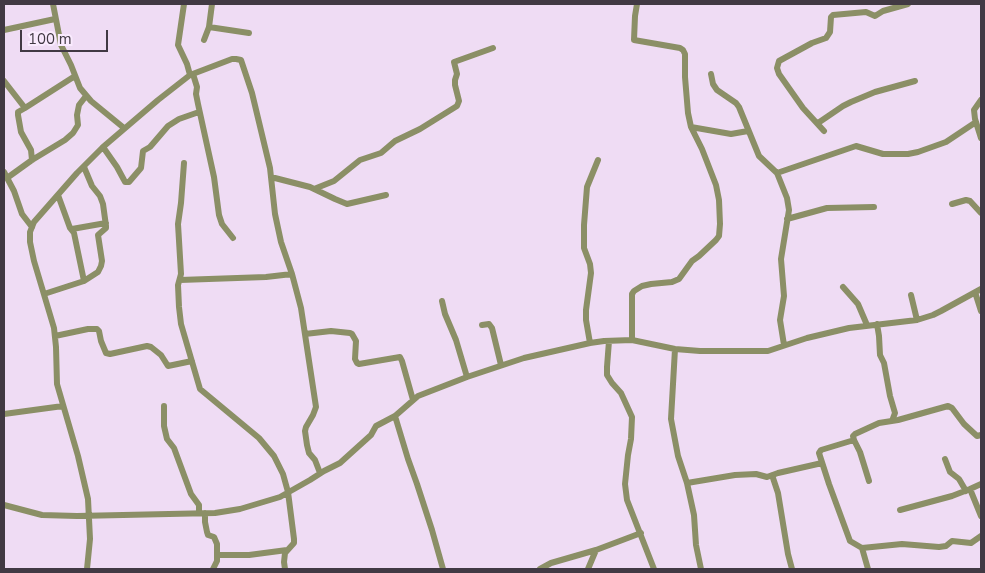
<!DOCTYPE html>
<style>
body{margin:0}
#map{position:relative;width:985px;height:573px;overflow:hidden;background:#efdcf4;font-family:"Nunito Sans",sans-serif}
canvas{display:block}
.frame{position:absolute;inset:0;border:5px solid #413943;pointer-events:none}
.scale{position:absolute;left:20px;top:30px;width:88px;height:22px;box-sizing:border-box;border:2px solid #413943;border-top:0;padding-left:6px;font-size:15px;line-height:18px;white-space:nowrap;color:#413943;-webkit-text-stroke:4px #faebfe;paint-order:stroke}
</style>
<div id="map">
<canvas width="985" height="573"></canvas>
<div class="frame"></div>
<div class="scale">100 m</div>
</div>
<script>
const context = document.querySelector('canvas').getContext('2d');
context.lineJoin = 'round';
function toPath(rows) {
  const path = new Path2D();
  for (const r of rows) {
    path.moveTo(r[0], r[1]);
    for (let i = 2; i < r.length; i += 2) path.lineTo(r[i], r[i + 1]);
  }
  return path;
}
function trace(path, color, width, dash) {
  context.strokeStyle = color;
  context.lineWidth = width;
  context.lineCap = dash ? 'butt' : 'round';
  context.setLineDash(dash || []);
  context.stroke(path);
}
trace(toPath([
 [53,4,61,45,71,65,80,88,91,101,124,128],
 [637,4,635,16,634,40,680,48,683,50,685,54,685,77,688,113,691,127,731,134,748,131],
 [209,27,249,33],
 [4,30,55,19],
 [204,40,209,27,212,4],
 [193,74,197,87,196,94,198,104,214,177,219,215,222,224,233,238],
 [711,74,713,84,717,90,736,103,739,107,759,156,777,173,787,198,789,210,781,259,784,296,780,320,784,345],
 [190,75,232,59,236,59,241,60,252,93,270,168,275,214,281,242,292,274,301,308,316,407,313,415,306,427,305,431,307,445,309,453,315,460,320,473],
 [4,81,25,108,75,76],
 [981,100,974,110,975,119,981,138],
 [25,108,18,112,18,115,21,132,31,150,32,160],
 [818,123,843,106,851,102,875,92,915,81],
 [824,131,803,108,779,74,777,68,779,61,812,43,826,38,830,32,831,17,833,15,866,12,875,16,883,11,908,4],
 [103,147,117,167,124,180,125,182,129,182,141,168,143,151,150,147,168,126,179,119,199,112],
 [184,163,181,203,178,224,181,274,178,285,179,307,181,324,200,389,259,438,274,456,283,474,288,492,294,539,294,543,285,553,284,562,285,569],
 [4,172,14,191,22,214,32,227],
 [777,173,856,146,883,154,908,154,918,152,946,142,976,122],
 [271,177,310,187,335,199,347,204,386,195],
 [7,178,32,160,65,140,73,133,78,125,77,115,79,105,86,96],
 [314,189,334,181,360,160,381,153,395,141,420,129,457,106,459,101,455,85,455,80,457,74,454,62,493,48],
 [58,195,70,228,74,233,84,281],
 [952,204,966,200,970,201,981,213],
 [787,219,827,208,874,207],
 [72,229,106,223],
 [180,280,266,277,292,274],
 [843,287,858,304,867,325],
 [975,292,981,311],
 [44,294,84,281,98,272,101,266,102,261,98,235,106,228,106,226,103,204,100,196,92,186,84,167],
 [911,295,917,320],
 [442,301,445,314,456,340,467,377],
 [877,324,879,336,880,355,884,363,890,396,895,413,892,421],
 [482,325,489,324,492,328,501,365],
 [305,334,331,331,350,333,352,334,356,341,355,359,357,363,359,364,400,357,402,361,413,400],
 [55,336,88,329,97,329,99,331,101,341,106,353,110,354,147,346,151,347,161,355,168,366,192,361],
 [632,340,632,294,634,291,642,286,651,284,672,282,679,279,692,261,699,256,716,240,719,236,720,224,719,200,716,185,702,149,691,127],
 [609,341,607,367,607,375,612,383,621,393,632,417,631,439,628,455,625,484,627,500,654,569],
 [590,343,586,320,586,310,591,273,590,264,584,248,584,225,587,187,598,160],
 [675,349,671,419,678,456,687,483,694,515,696,545,701,569],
 [164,406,164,426,167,439,174,448,191,494,199,505,199,513],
 [4,414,63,406],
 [395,416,408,459,417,484,432,530,443,569],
 [981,435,977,436,964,424,952,408,948,406,898,420,879,423,855,434,853,436,854,440,821,450,819,453,829,484,850,541,862,548,902,544,939,547,946,546,952,541,971,543,981,536],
 [854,440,860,452,869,481],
 [945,459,950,472,959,479,966,491],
 [772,475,778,493,788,554,792,569],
 [687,483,735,475,756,474,767,477,778,473,822,463],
 [970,489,981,516],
 [4,505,42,515,77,516,215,513,240,509,280,497,310,480,324,471,340,463,371,435,376,426,395,416,418,396,467,377,524,358,590,343,604,341,632,340,675,349,700,351,768,351,807,338,849,328,917,320,933,315,941,311,981,289],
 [900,510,952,496,970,489,981,484],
 [205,513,205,522,207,532,208,535,214,537,217,544,217,561,213,569],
 [862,548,868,569],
 [217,555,249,555,287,550],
 [87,569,90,539,88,499,78,456,57,384,56,347,54,328,34,261,30,242,30,232,34,222,77,173,103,147,158,100,190,75,187,64,178,45,184,4],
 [540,569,551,563,596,550,641,533],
 [588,569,596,550]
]), '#8b8f66', 6);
</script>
